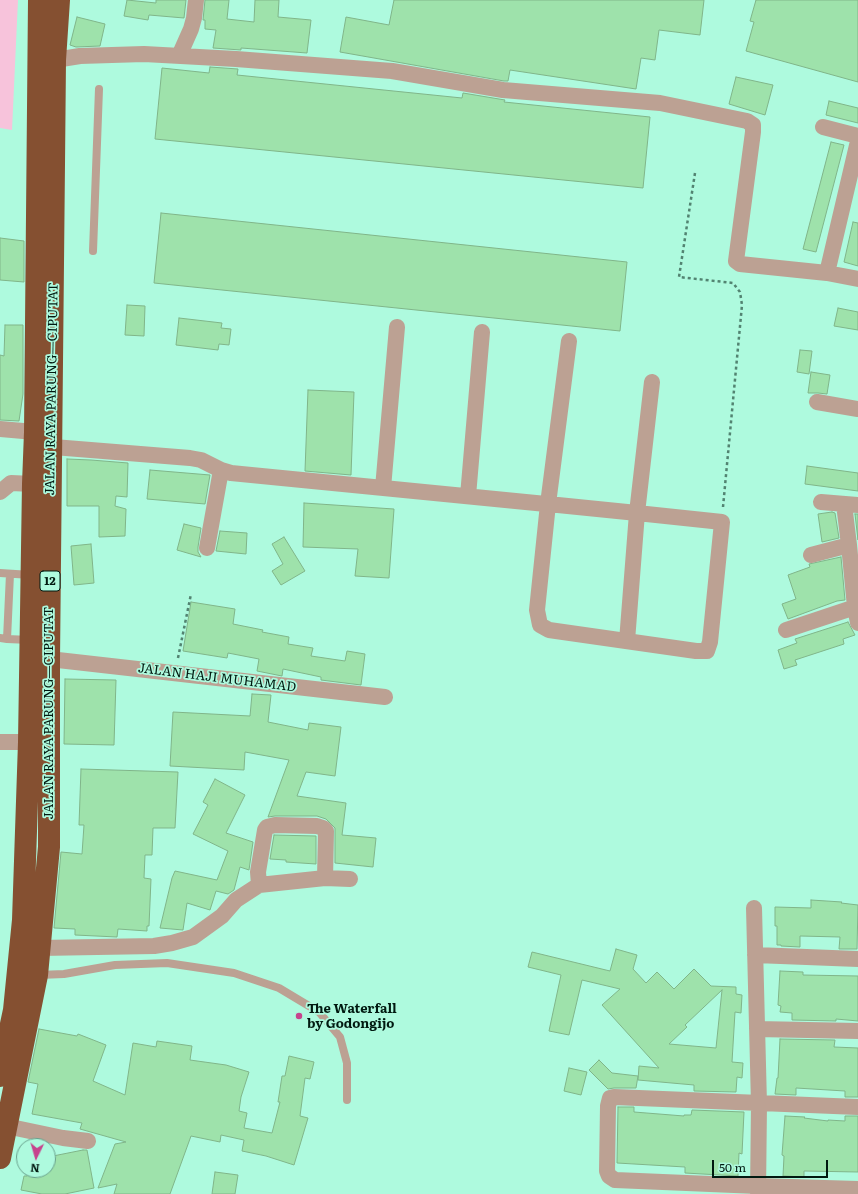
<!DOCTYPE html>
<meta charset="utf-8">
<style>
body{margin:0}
#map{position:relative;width:858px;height:1194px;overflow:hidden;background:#aefade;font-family:Literata,serif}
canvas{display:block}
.north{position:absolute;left:16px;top:1138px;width:40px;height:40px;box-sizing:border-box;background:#aefade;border:1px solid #68a08c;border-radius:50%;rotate:185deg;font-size:11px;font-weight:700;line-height:16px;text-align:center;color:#001910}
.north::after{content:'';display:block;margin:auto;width:14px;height:18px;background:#c6448d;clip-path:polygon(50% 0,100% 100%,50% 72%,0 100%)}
.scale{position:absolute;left:712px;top:1160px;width:116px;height:18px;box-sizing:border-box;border:2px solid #001910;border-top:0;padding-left:5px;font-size:12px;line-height:14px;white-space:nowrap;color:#001910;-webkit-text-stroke:3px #aefade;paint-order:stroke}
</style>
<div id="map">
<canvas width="858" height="1194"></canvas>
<div class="north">N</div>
<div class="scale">50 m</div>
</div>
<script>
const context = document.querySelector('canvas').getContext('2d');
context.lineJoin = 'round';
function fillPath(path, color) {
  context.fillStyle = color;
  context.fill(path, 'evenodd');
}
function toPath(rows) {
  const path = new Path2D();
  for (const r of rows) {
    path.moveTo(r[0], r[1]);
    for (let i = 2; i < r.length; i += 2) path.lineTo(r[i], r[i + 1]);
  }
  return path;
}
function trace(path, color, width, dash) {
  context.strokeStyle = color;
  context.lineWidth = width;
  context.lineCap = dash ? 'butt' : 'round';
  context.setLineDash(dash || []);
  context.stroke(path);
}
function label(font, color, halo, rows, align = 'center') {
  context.font = font + ' Literata,serif';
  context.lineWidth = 3.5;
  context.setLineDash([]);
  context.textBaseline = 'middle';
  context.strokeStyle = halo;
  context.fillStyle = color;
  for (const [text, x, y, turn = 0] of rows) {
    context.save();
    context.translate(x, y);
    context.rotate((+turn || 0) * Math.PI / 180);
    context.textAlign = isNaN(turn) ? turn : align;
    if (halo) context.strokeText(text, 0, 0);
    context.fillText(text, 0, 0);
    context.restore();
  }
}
fillPath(toPath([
 [0,0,18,0,12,130,0,128]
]), '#f7c3db');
const building = toPath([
 [127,0,156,3,156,0,186,0,184,18,149,15,148,20,124,16,127,0],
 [205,0,229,0,227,19,254,22,255,0,279,0,278,17,311,20,307,53,241,48,241,50,213,48,216,30,205,29,205,20,203,20,205,0],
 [394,0,704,0,700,35,659,30,655,60,641,58,636,89,510,70,508,81,504,81,340,52,346,17,389,25,394,0],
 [756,0,858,0,858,82,746,51,754,22,750,21,756,0],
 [77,17,105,24,100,46,76,47,70,45,77,17],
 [210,67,238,69,237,75,462,98,463,93,505,100,504,102,650,117,643,188,155,139,162,68,209,73,210,67],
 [736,77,773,85,765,115,729,104,736,77],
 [829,101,858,108,858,123,826,115,829,101],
 [831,142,844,145,816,252,803,249,831,142],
 [161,213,627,262,620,331,154,283,161,213],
 [853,222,858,223,858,266,844,262,853,222],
 [0,238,24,241,24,282,0,280,0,238],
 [127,305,145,306,144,336,125,335,127,305],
 [838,308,858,312,858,330,834,326,838,308],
 [179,318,222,323,221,328,231,329,229,345,219,344,218,350,176,345,179,318],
 [5,325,23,325,23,394,19,421,0,420,0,355,4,356,5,325],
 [800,350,812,351,809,374,797,372,800,350],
 [811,372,830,375,827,394,818,393,808,393,811,372],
 [308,390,354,392,351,475,305,471,308,390],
 [67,459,91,460,128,463,127,497,116,496,115,506,126,509,125,536,99,537,99,506,67,506,67,459],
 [807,466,858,473,858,491,805,484,807,466],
 [150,470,210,475,205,504,147,499,150,470],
 [304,503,394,509,389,578,355,576,358,549,303,547,304,503],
 [832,512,835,513,839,538,822,542,818,514,832,512],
 [855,514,858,514,858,540,855,514],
 [184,524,201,528,198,547,198,552,201,557,177,550,184,524],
 [220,531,247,533,246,554,216,551,220,531],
 [284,537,305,571,281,585,272,571,283,564,272,544,284,537],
 [91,544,94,583,74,585,71,546,91,544],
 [841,557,845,600,837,601,788,619,782,604,796,599,788,575,810,567,809,564,841,557],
 [191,602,235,609,233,624,263,630,262,632,289,637,288,644,313,648,311,656,345,661,347,651,365,654,361,685,321,680,321,677,283,669,282,676,257,671,259,659,228,653,227,658,183,651,191,602],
 [848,622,855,635,843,639,844,644,795,660,797,665,784,669,778,650,797,643,795,639,848,622],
 [65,679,116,680,114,745,64,744,65,679],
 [252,694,271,695,268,722,308,730,309,723,341,727,335,776,306,772,297,796,346,803,342,835,376,838,373,867,335,863,335,828,326,819,317,816,275,816,268,817,289,760,245,752,244,770,170,766,173,712,250,716,252,694],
 [81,769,178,772,175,828,153,828,152,855,145,855,144,878,151,879,149,926,147,926,147,931,118,929,117,937,75,935,75,929,54,928,61,852,82,854,84,825,79,825,81,769],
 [215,779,245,795,226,833,253,842,249,870,240,867,234,890,228,894,216,891,210,910,187,903,183,930,160,928,172,878,175,871,217,880,228,851,193,834,208,805,203,802,215,779],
 [274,835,316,836,316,864,286,862,286,860,270,859,274,835],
 [811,900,842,902,841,903,858,905,857,949,839,949,840,937,800,936,800,947,781,946,781,945,777,945,777,926,775,926,775,907,811,908,811,900],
 [616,949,637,955,633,969,646,983,657,972,674,989,694,969,711,986,736,987,736,994,742,995,741,1013,735,1012,732,1062,743,1063,742,1078,737,1077,736,1092,694,1091,694,1085,638,1080,639,1066,659,1068,602,1005,620,989,582,980,569,1035,549,1031,561,975,528,967,532,952,610,971,616,949],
 [722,990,716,1048,669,1044,687,1027,685,1025,722,990],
 [780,971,803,972,803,975,858,976,858,1021,836,1019,836,1021,792,1020,792,1013,780,1012,781,1006,778,1005,780,971],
 [39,1029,77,1036,78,1034,106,1045,93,1081,125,1095,133,1043,156,1047,157,1041,192,1046,190,1060,226,1065,249,1072,241,1097,239,1111,247,1113,244,1128,272,1133,280,1102,278,1102,282,1076,285,1076,289,1056,314,1062,310,1079,305,1078,300,1116,308,1118,294,1165,266,1156,242,1151,244,1140,221,1135,220,1142,191,1136,170,1194,114,1194,117,1184,98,1188,115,1144,126,1142,80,1129,82,1123,32,1114,38,1084,28,1082,39,1029],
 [780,1039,835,1040,834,1047,858,1048,858,1097,845,1097,845,1091,796,1088,796,1095,775,1094,777,1078,778,1078,780,1039],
 [599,1060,612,1073,638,1076,636,1088,614,1088,608,1089,589,1070,599,1060],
 [569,1068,587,1072,581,1095,564,1091,569,1068],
 [618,1107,634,1107,634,1112,684,1116,684,1115,691,1115,692,1110,744,1112,742,1154,739,1153,738,1176,685,1173,685,1167,617,1163,618,1107],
 [785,1116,805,1117,804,1118,828,1121,828,1120,845,1121,845,1116,858,1116,858,1172,804,1171,804,1177,783,1176,784,1156,782,1155,785,1116],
 [83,1150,87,1150,94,1188,65,1194,42,1194,21,1190,24,1176,27,1176,29,1170,48,1170,48,1157,83,1150],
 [215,1172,238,1175,235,1194,212,1194,215,1172]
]);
fillPath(building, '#9ee2ab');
trace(building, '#80b589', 1);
trace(toPath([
 [695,173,679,277,733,283,740,292,742,305,723,507],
 [178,658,191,594]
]), '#528371', 2.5, [3, 3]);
trace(toPath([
 [93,251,99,89],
 [0,573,31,575],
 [0,638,7,639,10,574],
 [7,639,30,640],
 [39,975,64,974,115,965,167,963,234,973,279,988,319,1012,340,1037,347,1063,347,1100]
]), '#bca193', 8);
trace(toPath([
 [179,56,191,29,194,18,196,0],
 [55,60,80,56,144,54,236,59,392,71,503,90,660,103,747,121,753,125,753,132,736,261,740,264,827,273,858,279],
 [823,127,858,136],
 [827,273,858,141],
 [817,402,858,409],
 [0,429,46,433],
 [41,446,190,458,201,460,221,470,231,473,546,504,548,504,637,513,722,522,710,642,707,651,696,651,549,630,540,625,537,610,548,504,569,341],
 [383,488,397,327],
 [0,492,11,483,33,484],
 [468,496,482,332],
 [821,502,858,505],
 [844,504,849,545,855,607,858,623],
 [207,548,221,470],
 [811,555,849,545],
 [786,630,858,606],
 [627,641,637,513,652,382],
 [49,659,385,697],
 [0,742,29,742],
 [259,885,258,872,265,830,267,827,275,825,317,826,323,828,326,831,325,878],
 [754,908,759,1104,758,1194],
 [40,948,154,946,172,943,193,937,222,916,236,900,259,885,325,878,350,879],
 [755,955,858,959],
 [757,1029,858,1031],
 [858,1107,614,1097,610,1098,608,1106,607,1171,609,1176,615,1180,758,1186,858,1189],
 [6,1126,63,1138,88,1141]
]), '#bca193', 16);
trace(toPath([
 [0,1076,14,1010,23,920,29,742,33,484,35,432,39,0],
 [0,1158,37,975,49,847,49,659,54,164,55,60,59,0]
]), '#855031', 22);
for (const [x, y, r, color] of [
 [299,1016,4,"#c6448d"]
]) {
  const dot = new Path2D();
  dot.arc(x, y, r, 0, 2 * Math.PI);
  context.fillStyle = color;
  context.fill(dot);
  trace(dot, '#aefade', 1.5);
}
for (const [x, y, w] of [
 [50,581,20]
]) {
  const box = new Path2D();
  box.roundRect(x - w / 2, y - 10, w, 20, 3);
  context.fillStyle = '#aefade';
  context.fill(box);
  trace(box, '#001910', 1);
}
label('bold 12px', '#001910', null, [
 ["12",50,581]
]);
label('13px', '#001910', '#aefade', [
 ["JALAN RAYA PARUNG—CIPUTAT",52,389,-89],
 ["JALAN HAJI MUHAMAD",217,678,7],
 ["JALAN RAYA PARUNG—CIPUTAT",49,713,-90]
]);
label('bold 13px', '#001910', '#aefade', [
 ["The Waterfall",307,1009],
 ["by Godongijo",307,1024]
], 'left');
</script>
